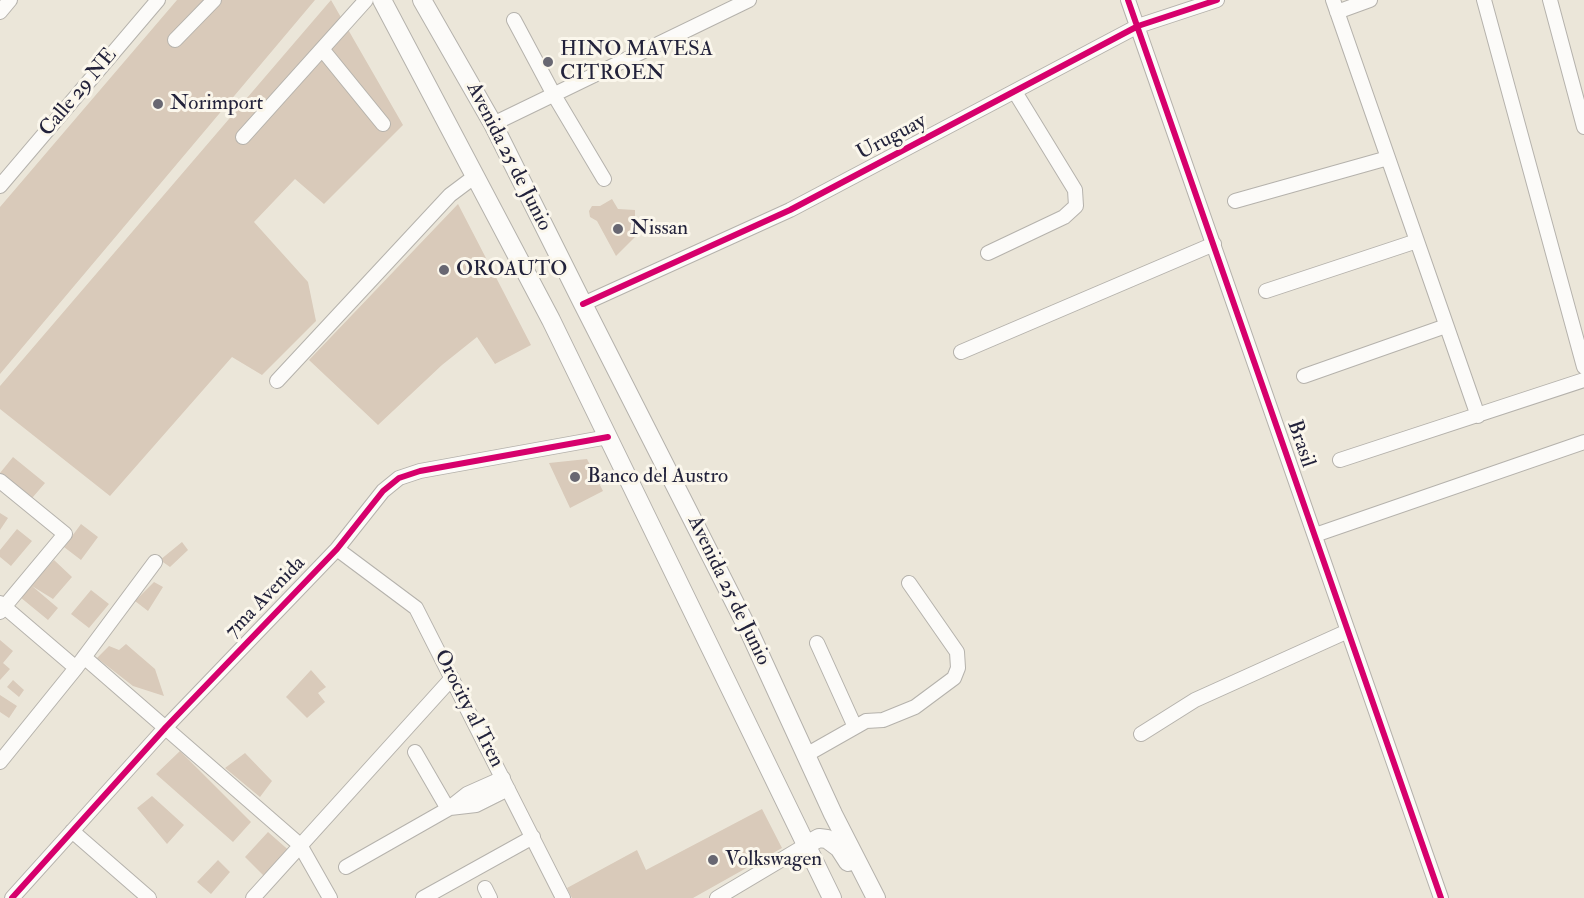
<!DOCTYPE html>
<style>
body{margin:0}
canvas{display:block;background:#ebe6d9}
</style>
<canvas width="1584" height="898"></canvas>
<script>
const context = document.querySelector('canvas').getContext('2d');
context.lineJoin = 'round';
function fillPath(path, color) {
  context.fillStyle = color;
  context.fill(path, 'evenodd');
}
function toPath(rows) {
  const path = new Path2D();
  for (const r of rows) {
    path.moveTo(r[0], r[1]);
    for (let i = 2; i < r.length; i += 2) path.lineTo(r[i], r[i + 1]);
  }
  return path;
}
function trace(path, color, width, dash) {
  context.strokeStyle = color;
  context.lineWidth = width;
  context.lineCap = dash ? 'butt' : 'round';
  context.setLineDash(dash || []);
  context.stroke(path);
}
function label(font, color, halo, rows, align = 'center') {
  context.font = font + ' "IM FELL Double Pica",serif';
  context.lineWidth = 6;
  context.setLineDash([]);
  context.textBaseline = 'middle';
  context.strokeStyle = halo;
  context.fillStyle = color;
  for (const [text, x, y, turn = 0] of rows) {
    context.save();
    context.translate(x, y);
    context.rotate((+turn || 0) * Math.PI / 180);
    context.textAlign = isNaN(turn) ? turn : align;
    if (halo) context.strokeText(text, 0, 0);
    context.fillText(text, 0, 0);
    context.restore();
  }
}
fillPath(toPath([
 [177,0,315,0,0,374,0,207],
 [331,0,403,125,324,204,295,179,254,222,308,282,316,321,262,375,232,357,110,496,0,409,0,386],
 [612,199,618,209,635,210,635,237,616,256,597,221,590,217,589,211,592,206,600,206],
 [458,204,531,345,495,364,477,337,442,365,378,425,309,360],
 [13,457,45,483,27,504,0,481,0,473],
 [587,459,603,491,570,508,549,463],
 [0,513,8,518,0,530],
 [81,524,98,537,81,560,64,547],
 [17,529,32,541,11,566,0,557,0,550],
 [182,542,188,550,170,567,160,560],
 [54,560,72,577,53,599,32,586,58,608,48,620,20,597],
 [154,582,163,587,148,611,135,601],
 [91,590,109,604,89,628,71,614],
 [0,640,13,651,3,663,10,669,0,680],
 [126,644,155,669,164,696,133,686,97,658,109,646,119,650],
 [311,670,326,687,318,693,325,702,307,718,286,697],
 [13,680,24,690,19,697,7,687],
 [0,695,17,706,9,718,0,712],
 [180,751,251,822,233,842,156,774],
 [245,753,272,781,260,797,225,768],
 [152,796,184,825,167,844,137,808],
 [762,809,782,848,693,898,572,898,567,888,637,850,646,870],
 [268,832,293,854,265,877,245,857],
 [218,860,230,872,211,894,197,882]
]), '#d9caba');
const minor = toPath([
 [1128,0,1441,898],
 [1333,0,1478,416],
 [1484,0,1584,367],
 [1550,0,1584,127],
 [0,12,10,0],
 [1337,12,1370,0],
 [514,20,554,95,604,179],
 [175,40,214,0],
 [322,49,383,124],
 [493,124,749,0],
 [243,137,366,0],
 [0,186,158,0],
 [1235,201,1388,158],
 [988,253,1064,217,1076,206,1075,190,1015,92],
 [1266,291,1417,241],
 [583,304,790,210,1138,26,1217,0],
 [961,352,1214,244],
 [1304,376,1446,326],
 [277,381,450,195,474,177],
 [1340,460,1584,380],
 [0,481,65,534,0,612],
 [1315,535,1584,442],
 [337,549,416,608,563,898],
 [0,603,76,668],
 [817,643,855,727],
 [84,657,300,845,330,898],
 [1141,734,1195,700,1348,631],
 [415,752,448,809],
 [806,755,866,721,883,720,915,707,954,678,958,668,957,652,909,583],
 [0,762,76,668,155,562],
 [450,808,476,805,508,789],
 [72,831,149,898],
 [346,867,448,809,467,794,503,778],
 [485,888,490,898],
 [12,898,166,727,337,549,383,491,399,478,420,471,608,437],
 [253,898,452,678],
 [423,898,533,837],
 [717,898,806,845]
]);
const major = toPath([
 [382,0,551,320,832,898],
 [422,0,493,124,583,304,749,631,833,814,876,898],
 [806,845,819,838,827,839,839,848,848,862]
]);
trace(minor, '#b5b2ac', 16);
trace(major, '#b5b2ac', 20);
trace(minor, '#fcfbf9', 14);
trace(major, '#fcfbf9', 18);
trace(toPath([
 [1128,0,1441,898],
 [583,304,790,210,1138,26,1217,0],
 [12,898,166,727,337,549,383,491,399,478,420,471,608,437]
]), '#d6006c', 6);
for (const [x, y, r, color] of [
 [548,62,6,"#686772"],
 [158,104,6,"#686772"],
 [618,229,6,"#686772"],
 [444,270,6,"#686772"],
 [575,477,6,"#686772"],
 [713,860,6,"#686772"]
]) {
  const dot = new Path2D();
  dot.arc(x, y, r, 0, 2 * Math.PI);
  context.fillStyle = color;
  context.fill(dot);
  trace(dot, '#fbf7ec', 2);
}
label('21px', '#22223b', '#fbf7ec', [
 ["HINO MAVESA",560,50],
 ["CITROEN",560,74],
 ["Norimport",170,104],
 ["Nissan",630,229],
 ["OROAUTO",456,270],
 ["Banco del Austro",587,477],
 ["Volkswagen",725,860]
], 'left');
label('21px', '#22223b', '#fbf7ec', [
 ["Calle 29 NE",79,93,-50],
 ["Uruguay",892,138,-28],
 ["Avenida 25 de Junio",508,157,63],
 ["Brasil",1300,444,71],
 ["Avenida 25 de Junio",728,591,64],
 ["7ma Avenida",266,598,-46],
 ["Orocity al Tren",468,709,63]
]);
</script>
